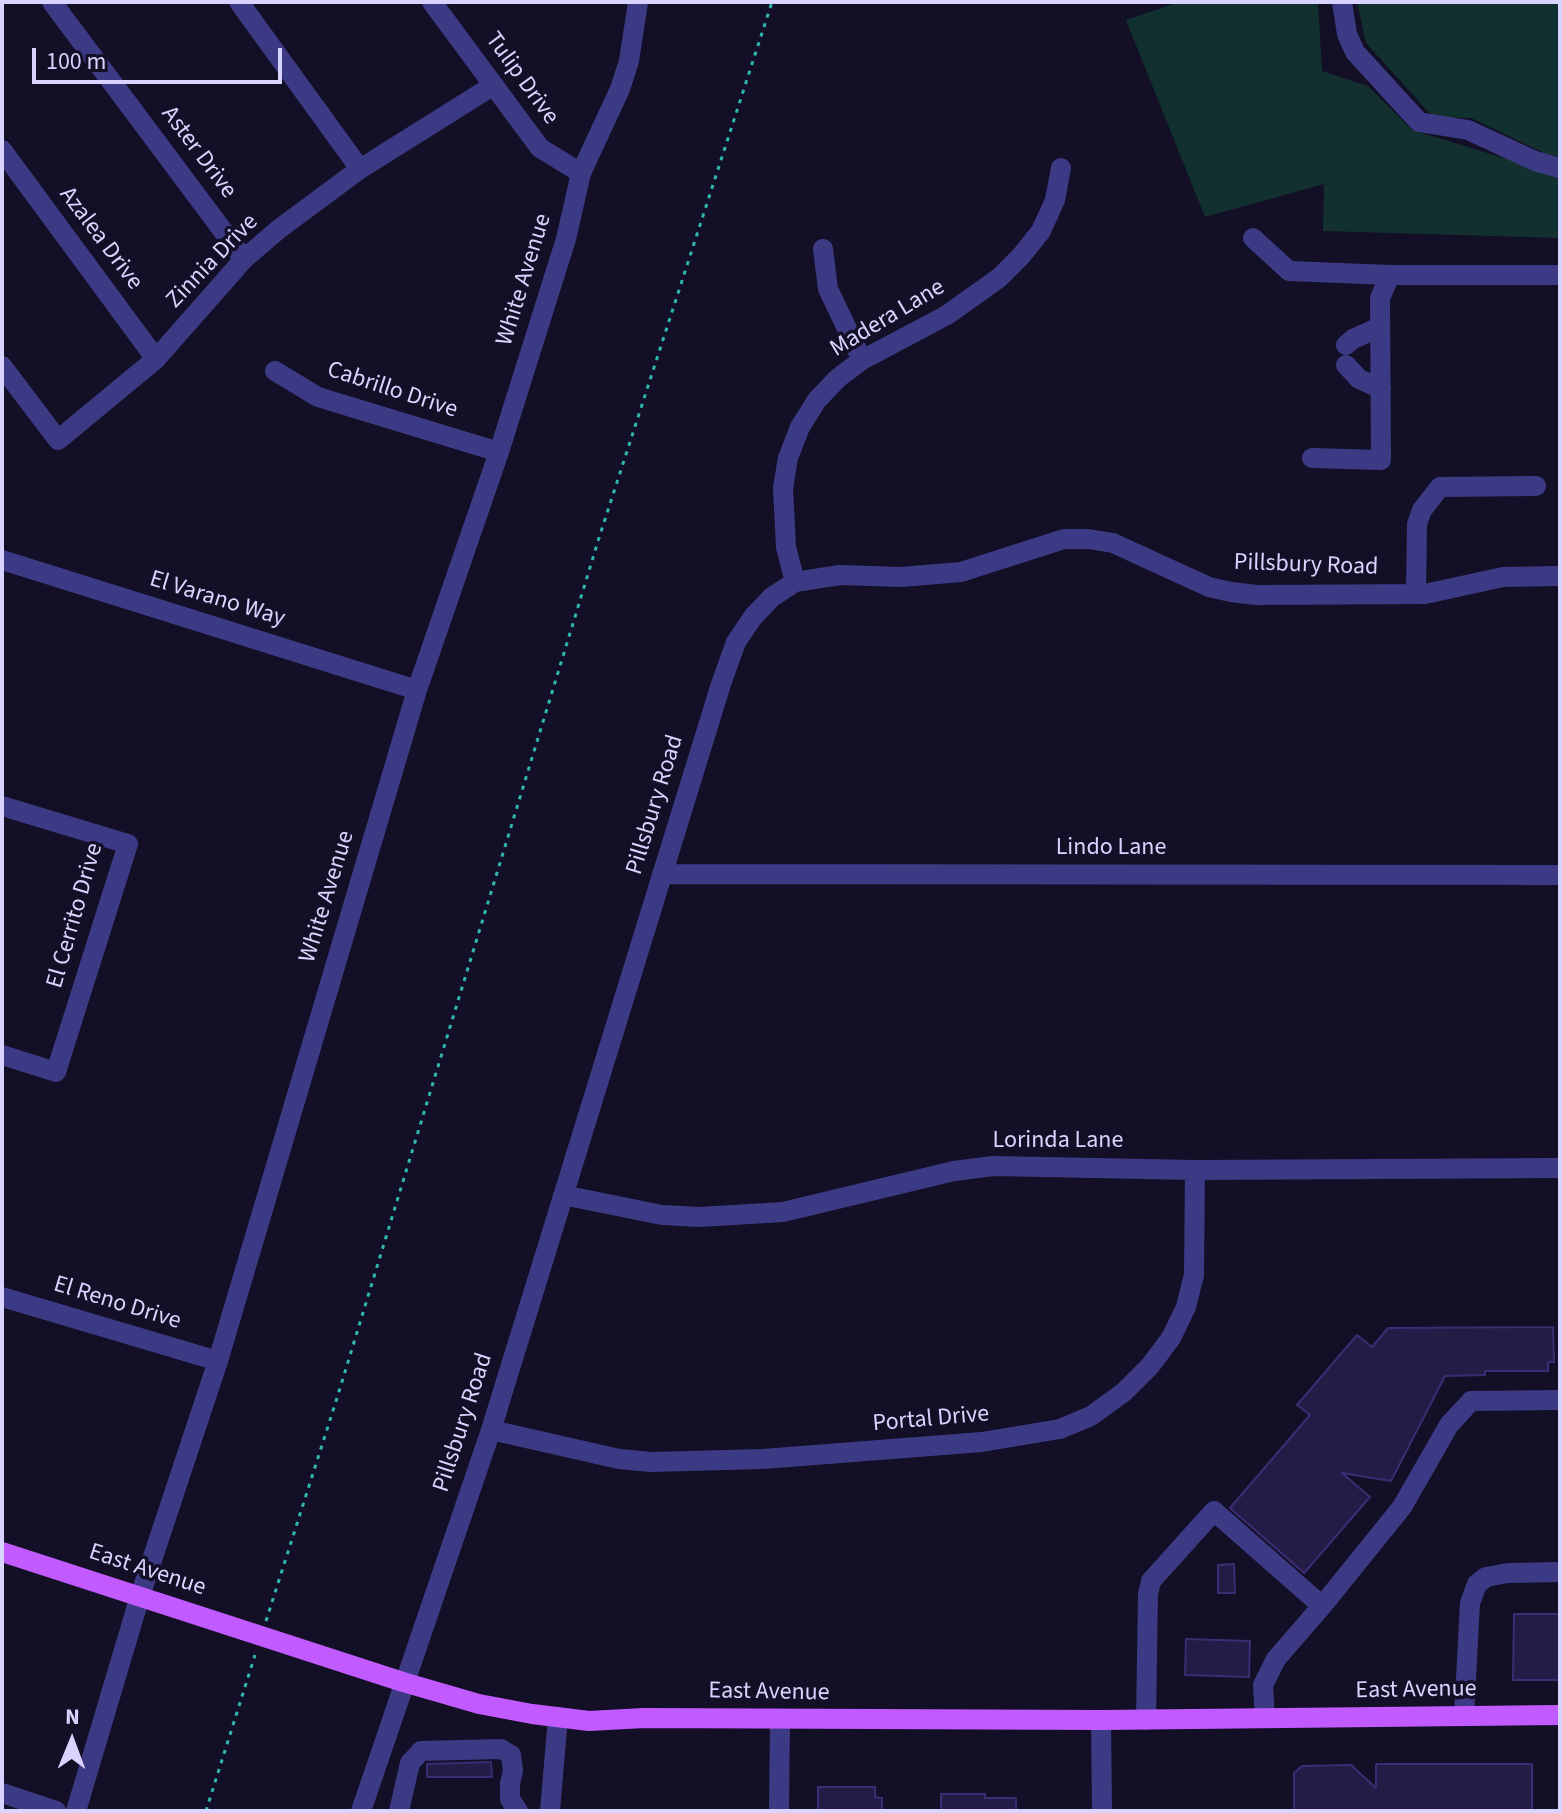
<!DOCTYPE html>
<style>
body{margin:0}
#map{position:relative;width:1562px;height:1813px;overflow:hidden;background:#130f26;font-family:"Source Sans 3",sans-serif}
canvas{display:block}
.frame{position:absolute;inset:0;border:4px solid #d9d4ff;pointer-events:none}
.north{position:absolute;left:32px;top:1701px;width:80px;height:80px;-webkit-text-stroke:6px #130f26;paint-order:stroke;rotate:1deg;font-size:22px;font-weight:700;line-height:32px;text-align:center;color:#d9d4ff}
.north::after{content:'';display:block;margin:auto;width:28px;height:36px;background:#d9d4ff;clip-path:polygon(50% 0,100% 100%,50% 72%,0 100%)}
.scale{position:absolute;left:32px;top:48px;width:250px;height:36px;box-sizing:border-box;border:4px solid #d9d4ff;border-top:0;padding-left:10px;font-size:24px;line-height:28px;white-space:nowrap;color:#d9d4ff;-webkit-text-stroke:6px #130f26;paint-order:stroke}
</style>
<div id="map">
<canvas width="1562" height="1813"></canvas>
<div class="frame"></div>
<div class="north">N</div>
<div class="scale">100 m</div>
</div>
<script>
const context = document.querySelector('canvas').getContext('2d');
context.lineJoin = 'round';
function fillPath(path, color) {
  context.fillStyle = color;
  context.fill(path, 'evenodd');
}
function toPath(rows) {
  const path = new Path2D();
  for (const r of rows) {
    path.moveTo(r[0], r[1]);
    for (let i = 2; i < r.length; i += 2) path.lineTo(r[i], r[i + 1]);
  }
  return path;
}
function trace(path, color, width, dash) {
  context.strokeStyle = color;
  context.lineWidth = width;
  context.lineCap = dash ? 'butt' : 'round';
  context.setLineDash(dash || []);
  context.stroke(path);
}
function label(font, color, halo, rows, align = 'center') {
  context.font = font + ' "Source Sans 3",sans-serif';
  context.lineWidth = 7;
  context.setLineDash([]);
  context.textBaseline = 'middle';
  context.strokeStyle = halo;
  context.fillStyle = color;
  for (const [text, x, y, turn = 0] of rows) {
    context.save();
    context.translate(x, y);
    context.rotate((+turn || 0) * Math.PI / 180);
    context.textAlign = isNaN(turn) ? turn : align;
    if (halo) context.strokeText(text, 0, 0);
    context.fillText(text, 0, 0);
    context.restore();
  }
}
fillPath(toPath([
 [1179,2,1318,2,1322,71,1368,86,1412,130,1560,175,1560,238,1323,231,1324,184,1205,217,1126,20],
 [1357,2,1560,2,1560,157,1546,154,1471,118,1433,117,1366,43]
]), '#12302f');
const building = toPath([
 [1553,1327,1554,1362,1548,1362,1548,1371,1485,1371,1485,1375,1445,1376,1391,1481,1342,1473,1370,1497,1304,1573,1230,1508,1310,1415,1297,1405,1357,1335,1372,1347,1388,1328,1553,1327],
 [1234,1564,1235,1593,1218,1593,1218,1565,1234,1564],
 [1514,1614,1560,1614,1559,1680,1513,1680,1514,1614],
 [1186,1639,1250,1641,1249,1677,1185,1675,1186,1639],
 [491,1762,492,1777,427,1777,427,1764,491,1762],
 [1376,1764,1532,1764,1532,1811,1294,1811,1294,1773,1302,1766,1351,1765,1376,1788,1376,1764],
 [818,1787,875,1787,875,1797,882,1798,882,1811,818,1811,818,1787],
 [941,1794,985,1794,985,1798,1016,1798,1016,1811,941,1811,941,1794]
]);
fillPath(building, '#241b47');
trace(building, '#3b2d73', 2);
trace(toPath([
 [266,1621,337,1398,599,538,772,2],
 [206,1811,255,1655]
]), '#2fb8b0', 3, [4, 6]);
trace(toPath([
 [52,2,244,259],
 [239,2,360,169],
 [432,2,540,148,581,173],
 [1342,2,1347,34,1355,52,1419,122,1468,130,1535,161,1560,168],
 [2,150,156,359],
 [1253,238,1289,271,1390,275],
 [823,249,828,289,862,360],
 [1346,345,1353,339,1380,327],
 [1346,365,1359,379,1381,389],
 [2,366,58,440,156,359,244,259,279,229,360,169,494,85],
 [275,371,318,397,499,452],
 [1312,458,1381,460,1380,298,1390,275,1560,275],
 [2,560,417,690],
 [795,582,786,547,783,488,788,458,800,427,817,400,838,378,862,360,947,315,999,278,1021,256,1041,231,1055,200,1061,168],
 [1416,594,1417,524,1422,510,1440,487,1536,486],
 [2,806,128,844,56,1072,2,1055],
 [662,874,1560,875],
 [563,1195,662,1215,699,1217,783,1212,954,1171,993,1166,1195,1170,1560,1168],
 [2,1297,218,1361],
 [491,1430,619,1459,651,1462,763,1459,982,1442,1060,1429,1091,1416,1124,1392,1150,1366,1171,1338,1186,1307,1194,1275,1195,1170],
 [1464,1716,1470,1603,1477,1584,1486,1577,1508,1573,1560,1572],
 [1265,1718,1263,1685,1276,1659,1322,1606],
 [1101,1720,1102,1811],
 [1146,1720,1148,1594,1151,1581,1214,1511,1322,1606,1402,1507,1449,1425,1471,1401,1560,1400],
 [2,1793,56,1811],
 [76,1811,140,1596,218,1361,417,690,499,452,566,239,581,173,620,89,629,61,638,2],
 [361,1811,491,1430,721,684,736,642,753,617,772,597,795,582,840,575,901,577,961,572,1064,539,1088,539,1113,543,1209,587,1231,592,1257,595,1425,594,1503,577,1560,576],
 [399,1811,410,1763,421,1751,501,1749,511,1755,513,1771,510,1783,510,1799,518,1811],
 [550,1811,558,1717],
 [779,1811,780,1720]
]), '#3d3a85', 20);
trace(toPath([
 [2,1552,403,1682,479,1704,532,1714,589,1721,644,1718,1101,1720,1560,1715]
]), '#c25bff', 20);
label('24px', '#d9d4ff', '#130f26', [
 ["Tulip Drive",521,79,54],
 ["Aster Drive",198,153,53],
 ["Azalea Drive",100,239,53],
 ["Zinnia Drive",213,262,-46],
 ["White Avenue",525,280,-73],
 ["Madera Lane",888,319,-31],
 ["Cabrillo Drive",392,391,18],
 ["Pillsbury Road",1306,566,2],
 ["El Varano Way",217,600,17],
 ["Pillsbury Road",656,805,-73],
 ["Lindo Lane",1111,849],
 ["White Avenue",328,897,-73],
 ["El Cerrito Drive",76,916,-74],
 ["Lorinda Lane",1058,1142],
 ["El Reno Drive",117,1304,17],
 ["Portal Drive",931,1420,-5],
 ["Pillsbury Road",464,1423,-72],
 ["East Avenue",147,1571,18],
 ["East Avenue",1416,1691,-1],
 ["East Avenue",769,1693,1]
]);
</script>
